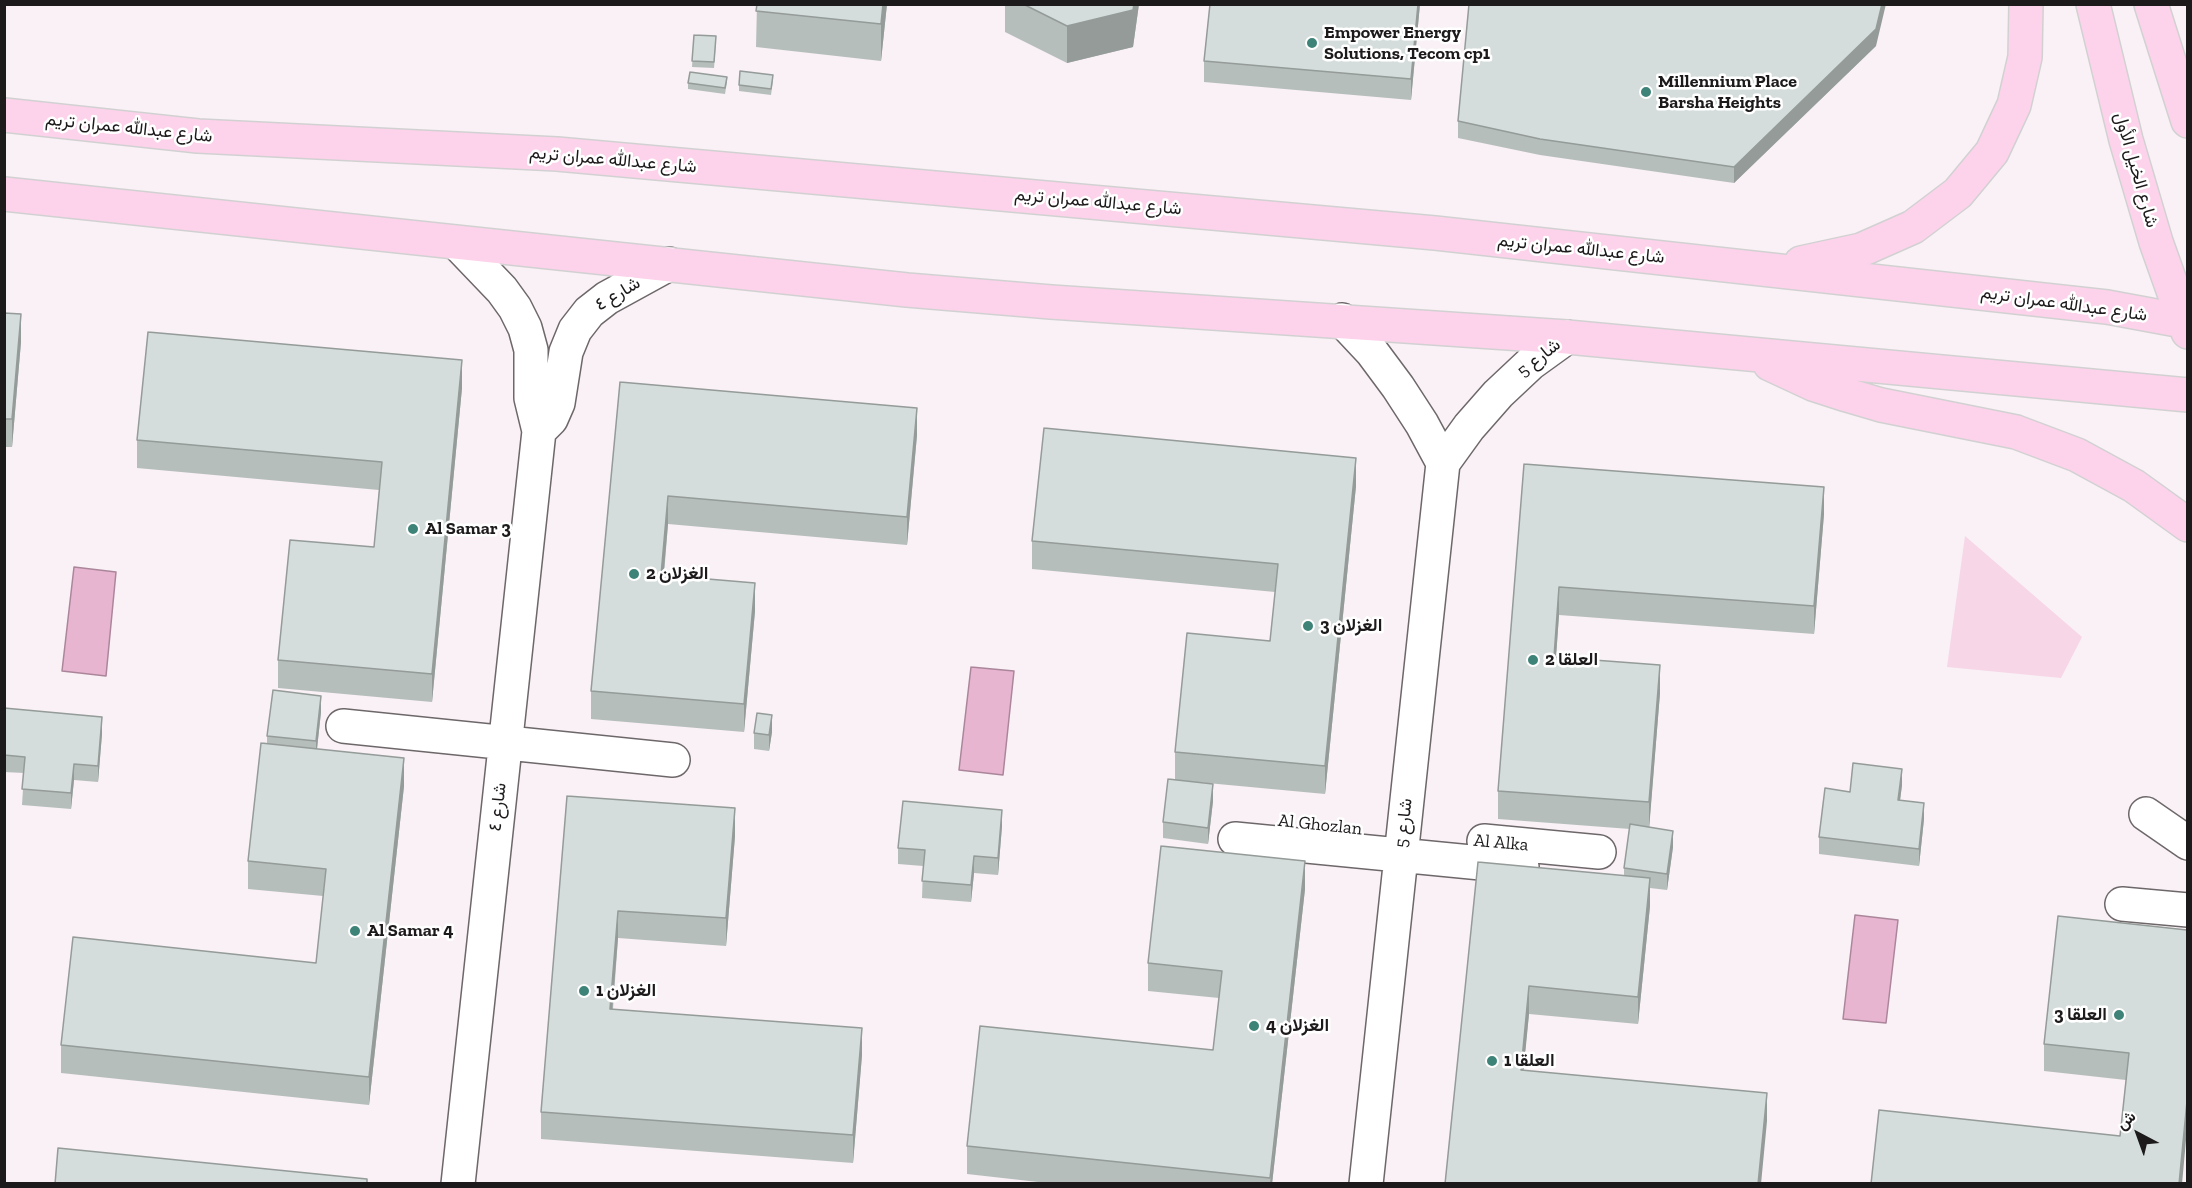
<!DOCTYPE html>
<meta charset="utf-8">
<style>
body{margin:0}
#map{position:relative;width:2192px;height:1188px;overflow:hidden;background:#f9f1f5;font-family:"Zilla Slab",Vazirmatn,serif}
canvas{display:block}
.frame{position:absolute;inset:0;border:6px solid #1d1a1c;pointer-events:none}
.north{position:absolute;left:2108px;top:1104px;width:60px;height:60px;-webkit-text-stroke:4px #fff;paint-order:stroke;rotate:319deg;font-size:16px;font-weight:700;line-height:24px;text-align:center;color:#1d1a1c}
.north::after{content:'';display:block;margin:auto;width:21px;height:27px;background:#1d1a1c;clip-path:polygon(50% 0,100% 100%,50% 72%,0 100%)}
</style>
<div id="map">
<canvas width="2192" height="1188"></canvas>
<div class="frame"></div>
<div class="north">ش</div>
</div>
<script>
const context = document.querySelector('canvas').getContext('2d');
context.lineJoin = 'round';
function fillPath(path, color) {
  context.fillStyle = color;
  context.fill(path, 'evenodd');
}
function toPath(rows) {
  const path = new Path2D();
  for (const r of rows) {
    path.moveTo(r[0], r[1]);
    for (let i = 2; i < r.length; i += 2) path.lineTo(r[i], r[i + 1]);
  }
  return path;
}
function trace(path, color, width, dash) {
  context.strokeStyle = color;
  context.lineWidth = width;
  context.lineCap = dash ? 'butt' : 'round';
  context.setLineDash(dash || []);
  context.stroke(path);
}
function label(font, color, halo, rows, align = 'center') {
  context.font = font + ' "Zilla Slab",Vazirmatn,serif';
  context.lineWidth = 5;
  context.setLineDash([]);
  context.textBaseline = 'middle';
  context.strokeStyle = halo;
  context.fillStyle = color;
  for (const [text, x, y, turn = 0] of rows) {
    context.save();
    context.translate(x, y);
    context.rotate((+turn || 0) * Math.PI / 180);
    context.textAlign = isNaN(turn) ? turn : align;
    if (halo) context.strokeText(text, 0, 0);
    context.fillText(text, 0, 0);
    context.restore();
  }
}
fillPath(toPath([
 [1965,536,2082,637,2061,678,1947,667]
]), '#f6d6e7');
const water = toPath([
 [74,567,116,572,106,676,62,671,74,567],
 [971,667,1014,671,1003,775,959,770,971,667],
 [1855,915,1898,920,1886,1023,1843,1019,1855,915]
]);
fillPath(water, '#e8b5d1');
trace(water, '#ab869b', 1.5);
const minor = toPath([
 [457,243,502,290,515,308,525,328,531,350,531,398,539,431,458,1184],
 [1342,320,1372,352,1398,387,1422,424,1443,463],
 [539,431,551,419,558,403,566,352,575,330,589,312,607,298,669,264],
 [343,726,673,760],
 [2146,814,2188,843],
 [1235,839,1522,867],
 [1484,841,1599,852],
 [2122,904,2188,910],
 [1366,1184,1443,463,1469,427,1498,394,1531,363,1567,337]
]);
const major = toPath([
 [2093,4,2126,140,2156,242,2188,332],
 [2151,4,2188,121],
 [4,115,198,136,557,154,1435,233,2107,307,2188,322],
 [4,194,907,290,1051,302,1567,337,2188,395],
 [1801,263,1861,250,1913,227,1958,193,1992,152,2014,105,2025,57,2026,4],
 [1770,364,1813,384,1847,395,1881,405,2016,432,2077,455,2134,486,2188,525]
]);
trace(minor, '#6d676a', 36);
trace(major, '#d2d1d2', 36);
trace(minor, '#fff', 33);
trace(major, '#fdd3eb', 33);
fillPath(toPath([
 [757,4,887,4,881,61,756,47],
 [1005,4,1139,4,1133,47,1067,63,1005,32],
 [1210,4,1420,4,1411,100,1204,82,1204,61],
 [694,35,716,42,714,68,692,67],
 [1876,46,1734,183,1540,155,1458,138,1458,121],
 [773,81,771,95,739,91,739,85],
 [727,82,725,94,688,89,688,83],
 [4,313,21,342,12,447,4,447],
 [620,382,917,435,907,545,668,524,664,575,755,611,744,732,591,719,591,691],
 [462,388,432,702,278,688,278,660,374,547,379,490,137,468,137,440],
 [1524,464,1824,514,1814,634,1559,615,1556,657,1660,693,1649,827,1673,847,1667,890,1650,888,1650,906,1638,1024,1529,1014,1523,1070,1767,1121,1445,1184,1478,862,1624,876,1624,868,1630,829,1498,819,1498,791],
 [1356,486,1325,794,1175,780,1175,752,1270,641,1275,592,1032,569,1032,541],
 [4,708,102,734,98,782,74,780,71,809,22,805,24,773,4,772],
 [321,712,317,749,404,786,369,1105,61,1073,61,1045,316,963,323,896,248,889,248,861,267,744,267,736],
 [772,732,769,751,754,749,754,733],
 [1902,785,1900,800,1924,819,1919,866,1819,854,1819,837,1850,792],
 [567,796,735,836,726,946,618,938,613,1009,862,1055,853,1163,541,1139,541,1112],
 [1213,801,1208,844,1163,838,1163,822],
 [1002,826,998,875,974,873,971,902,922,898,923,866,898,864,898,848],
 [1305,889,1272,1184,1056,1184,967,1174,967,1146,1213,1050,1219,998,1148,991,1148,963],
 [2187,930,2120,1136,2126,1080,2044,1071,2044,1044]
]), '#b6bebc');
fillPath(toPath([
 [883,4,887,4,881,61,881,24],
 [1134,4,1139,4,1133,47,1067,63,1067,26],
 [1418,4,1420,4,1411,100,1411,79],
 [1882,4,1886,4,1876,46,1734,183,1734,167],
 [21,314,21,342,12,447,12,419],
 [462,360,462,388,432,702,432,674],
 [917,408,917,435,907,545,907,517],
 [1356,458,1356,486,1325,794,1325,766],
 [1824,487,1824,514,1814,634,1814,606],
 [668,496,668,524,661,603,661,575],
 [755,583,755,611,744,732,744,704],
 [1559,587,1559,615,1554,685,1554,657],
 [1660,665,1660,693,1649,830,1649,802],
 [321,696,321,712,316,758,316,741],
 [772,715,772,732,769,751,769,735],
 [102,717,102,734,98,782,98,766],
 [404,758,404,786,369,1105,369,1077],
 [74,764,74,780,71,809,71,793],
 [1902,769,1902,785,1898,816,1898,800],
 [1213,784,1213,801,1208,844,1208,828],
 [1924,803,1924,819,1919,866,1919,849],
 [735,808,735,836,726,946,726,918],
 [1002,810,1002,826,998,875,998,858],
 [1673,831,1673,847,1667,890,1667,874],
 [974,856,974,873,971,902,971,885],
 [1305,861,1305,889,1272,1184,1270,1184],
 [1650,878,1650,906,1638,1024,1638,997],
 [618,911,618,938,610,1037,610,1009],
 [1529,986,1529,1014,1521,1097,1521,1070],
 [862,1028,862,1055,853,1163,853,1135],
 [1767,1093,1767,1121,1761,1184,1758,1184],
 [2187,1101,2187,1129,2182,1184,2179,1184]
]), '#949b99');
const building = toPath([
 [757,4,883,4,881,24,756,11,757,4],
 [1023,4,1134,4,1133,10,1067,26,1023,4],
 [1210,4,1418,4,1411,79,1204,61,1210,4],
 [1469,4,1882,4,1876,29,1734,167,1540,139,1458,121,1469,4],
 [694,35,716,36,714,62,692,61,694,35],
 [740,71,773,75,771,89,739,85,740,71],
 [690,72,727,77,725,88,688,83,690,72],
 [4,313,21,314,12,419,4,419,4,313],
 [148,332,462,360,432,674,278,660,290,540,374,547,382,462,137,440,148,332],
 [620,382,917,408,907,517,668,496,661,575,755,583,744,704,591,691,620,382],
 [1044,428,1356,458,1325,766,1175,752,1187,633,1270,641,1278,564,1032,541,1044,428],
 [1524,464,1824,487,1814,606,1559,587,1554,657,1660,665,1649,802,1498,791,1524,464],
 [273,690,321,696,316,741,267,736,273,690],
 [4,708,102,717,98,766,74,764,71,793,22,789,25,757,4,755,4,708],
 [757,713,772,715,769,735,754,733,757,713],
 [261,743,404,758,369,1077,61,1045,73,937,316,963,326,869,248,861,261,743],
 [1853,763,1902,769,1898,800,1924,803,1919,849,1819,837,1825,788,1850,792,1853,763],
 [1168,779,1213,784,1208,828,1163,822,1168,779],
 [567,796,735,808,726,918,618,911,610,1009,862,1028,853,1135,541,1112,567,796],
 [903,801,1002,810,998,858,974,856,971,885,922,881,925,850,898,848,903,801],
 [1630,824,1673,831,1667,874,1624,868,1630,824],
 [1161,846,1305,861,1270,1178,967,1146,980,1026,1213,1050,1222,971,1148,963,1161,846],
 [1478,862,1650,878,1638,997,1529,986,1521,1070,1767,1093,1758,1184,1445,1184,1478,862],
 [2058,916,2187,930,2187,1101,2179,1184,1871,1184,1879,1110,2120,1136,2129,1053,2044,1044,2058,916],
 [58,1148,367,1179,367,1184,55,1184,58,1148]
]);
fillPath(building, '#d4dddb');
trace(building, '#949b99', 1.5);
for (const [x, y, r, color] of [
 [1312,43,6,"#3e8378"],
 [1646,92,6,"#3e8378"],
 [413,529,6,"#3e8378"],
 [634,574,6,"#3e8378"],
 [1308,626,6,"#3e8378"],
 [1533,660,6,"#3e8378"],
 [355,931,6,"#3e8378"],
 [584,991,6,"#3e8378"],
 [2119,1015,6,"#3e8378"],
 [1254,1026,6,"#3e8378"],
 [1492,1061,6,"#3e8378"]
]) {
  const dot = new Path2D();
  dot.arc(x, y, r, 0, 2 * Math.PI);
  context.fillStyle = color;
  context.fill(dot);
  trace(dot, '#fff', 2);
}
label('bold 18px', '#1d1a1c', '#fff', [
 ["Empower Energy",1324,33],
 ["Solutions, Tecom cp1",1324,54],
 ["Millennium Place",1658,82],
 ["Barsha Heights",1658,103],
 ["Al Samar 3",425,529],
 ["الغزلان 2",646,574],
 ["الغزلان 3",1320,626],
 ["العلقا 2",1545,660],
 ["Al Samar 4",367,931],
 ["الغزلان 1",596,991],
 ["العلقا 3",2107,1015,"right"],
 ["الغزلان 4",1266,1026],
 ["العلقا 1",1504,1061]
], 'left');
label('18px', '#1d1a1c', '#fff', [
 ["شارع عبدالله عمران تريم",129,128,6],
 ["شارع عبدالله عمران تريم",613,160,5],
 ["شارع الخيل الأول",2136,170,74],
 ["شارع عبدالله عمران تريم",1098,202,5],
 ["شارع عبدالله عمران تريم",1581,249,6],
 ["شارع ٤",618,294,-31],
 ["شارع عبدالله عمران تريم",2064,304,8],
 ["شارع 5",1539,358,-39],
 ["شارع ٤",498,807,-84],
 ["شارع 5",1404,823,-84],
 ["Al Ghozlan",1320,825,6],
 ["Al Alka",1501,843,5]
]);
</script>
